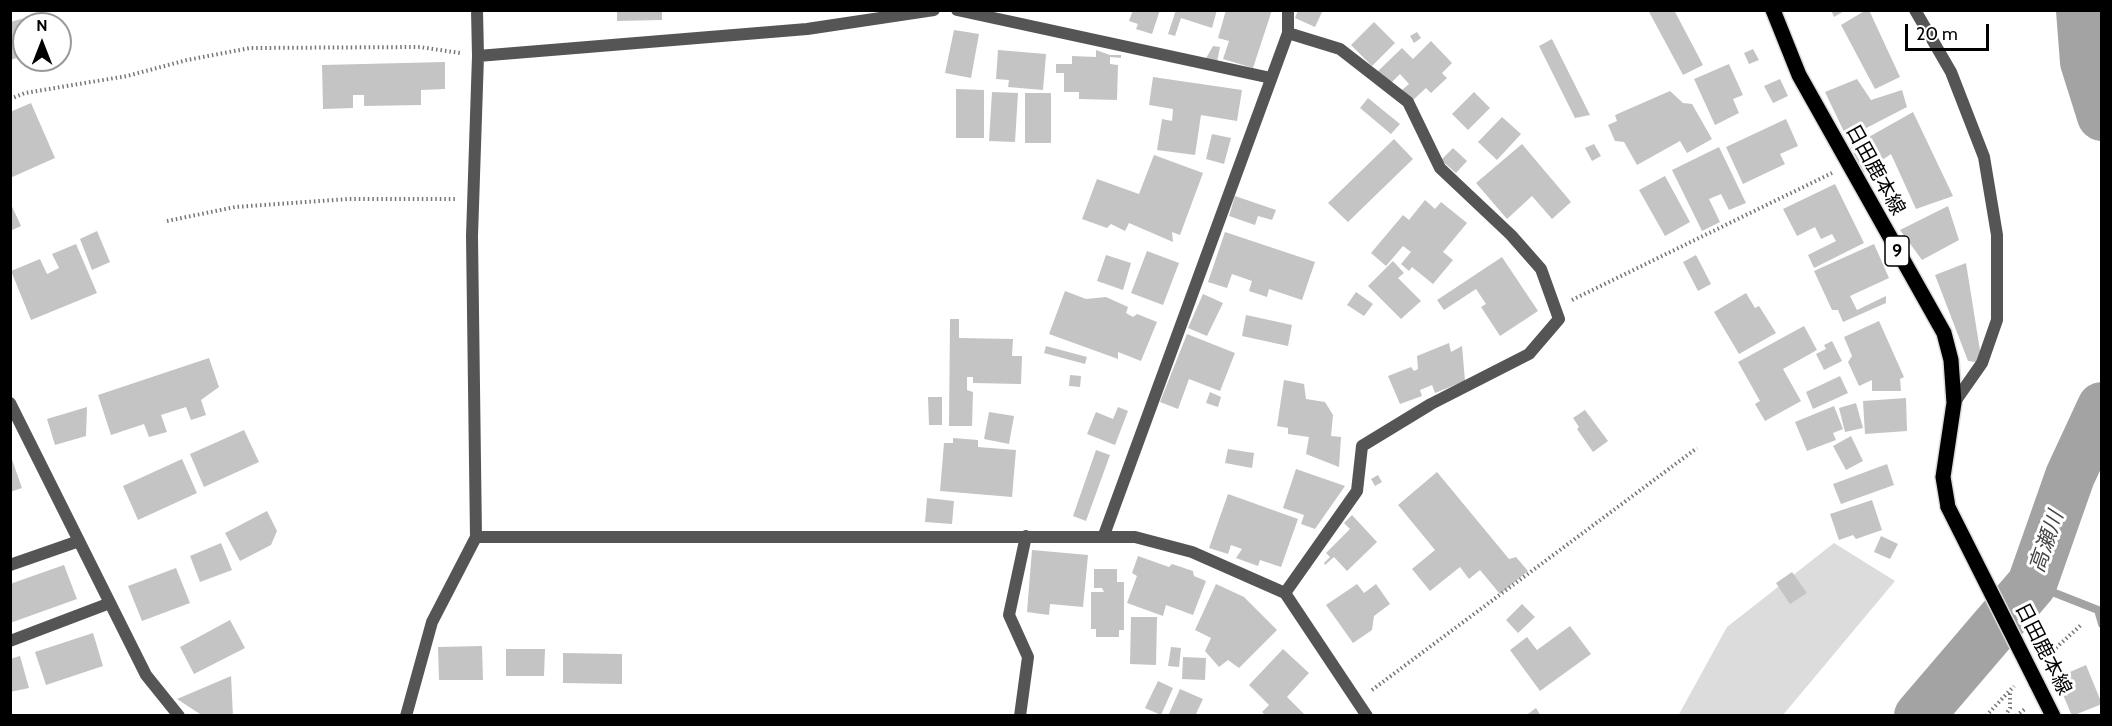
<!DOCTYPE html>
<meta charset="utf-8">
<style>
body{margin:0}
#map{position:relative;width:2112px;height:726px;overflow:hidden;background:#fff;font-family:Cabin,sans-serif}
canvas{display:block}
.frame{position:absolute;inset:0;border:12px solid #000;pointer-events:none}
.north{position:absolute;left:12px;top:12px;width:60px;height:60px;box-sizing:border-box;background:#fff;border:2px solid #999;border-radius:50%;rotate:0deg;font-size:16px;font-weight:700;line-height:24px;text-align:center;color:#000}
.north::after{content:'';display:block;margin:auto;width:21px;height:27px;background:#000;clip-path:polygon(50% 0,100% 100%,50% 72%,0 100%)}
.scale{position:absolute;left:1905px;top:24px;width:84px;height:27px;box-sizing:border-box;border:3px solid #000;border-top:0;padding-left:8px;font-size:18px;line-height:21px;white-space:nowrap;color:#000;-webkit-text-stroke:4px #fff;paint-order:stroke}
</style>
<div id="map">
<canvas width="2112" height="726"></canvas>
<div class="frame"></div>
<div class="north">N</div>
<div class="scale">20 m</div>
</div>
<script>
const context = document.querySelector('canvas').getContext('2d');
context.lineJoin = 'round';
function fillPath(path, color) {
  context.fillStyle = color;
  context.fill(path, 'evenodd');
}
function toPath(rows) {
  const path = new Path2D();
  for (const r of rows) {
    path.moveTo(r[0], r[1]);
    for (let i = 2; i < r.length; i += 2) path.lineTo(r[i], r[i + 1]);
  }
  return path;
}
function trace(path, color, width, dash) {
  context.strokeStyle = color;
  context.lineWidth = width;
  context.lineCap = dash ? 'butt' : 'round';
  context.setLineDash(dash || []);
  context.stroke(path);
}
function label(font, color, halo, rows, align = 'center') {
  context.font = font + ' Cabin,"Noto Sans JP",sans-serif';
  context.lineWidth = 6;
  context.setLineDash([]);
  context.textBaseline = 'middle';
  context.strokeStyle = halo;
  context.fillStyle = color;
  for (const [text, x, y, turn = 0] of rows) {
    context.save();
    context.translate(x, y);
    context.rotate((+turn || 0) * Math.PI / 180);
    context.textAlign = isNaN(turn) ? turn : align;
    if (halo) context.strokeText(text, 0, 0);
    context.fillText(text, 0, 0);
    context.restore();
  }
}
fillPath(toPath([
 [1834,543,1895,581,1783,715,1678,716,1727,627]
]), '#dcdcdc');
trace(toPath([
 [2032,584,2098,610,2102,624]
]), '#a3a3a3', 8);
trace(toPath([
 [2081,10,2085,62,2102,116],
 [1919,716,2032,584,2070,476,2102,407]
]), '#a3a3a3', 50);
fillPath(toPath([
 [617,10,662,10,662,20,617,21],
 [1133,10,1160,10,1152,34,1136,29,1138,24,1129,21],
 [1176,10,1217,10,1212,28,1181,18,1175,36,1168,34],
 [1226,10,1272,10,1253,68,1223,59,1229,41,1218,38],
 [1298,10,1323,10,1315,27,1295,18],
 [1648,10,1674,10,1703,65,1683,75],
 [1831,10,1846,10,1834,17],
 [1866,10,1869,10,1900,77,1875,89,1841,25],
 [36,15,39,24,24,24,24,56,10,60,10,22],
 [1374,22,1395,43,1372,66,1351,45],
 [954,30,979,34,971,78,945,73],
 [1417,32,1421,38,1414,43,1410,36],
 [1552,39,1590,115,1575,118,1539,46],
 [1431,41,1452,63,1442,73,1447,78,1431,93,1426,88,1412,101,1402,90,1409,84,1400,74,1389,85,1377,72,1402,48,1413,59],
 [1213,46,1220,47,1217,62,1205,60],
 [1753,49,1759,60,1749,64,1744,53],
 [998,50,1046,54,1043,90,1008,87,1009,80,996,79],
 [1096,50,1110,55,1121,55,1121,58,1110,57,1110,64,1118,65,1117,100,1079,99,1079,92,1064,92,1064,73,1056,73,1056,64,1072,64,1072,56,1096,57],
 [35,60,49,60,50,65,37,68],
 [445,62,445,89,421,90,421,105,364,106,364,95,353,95,353,108,323,109,322,65],
 [1729,64,1743,95,1733,99,1739,113,1715,125,1694,79],
 [1153,77,1242,90,1237,121,1201,115,1195,155,1157,150,1162,119,1172,121,1173,109,1149,105],
 [1780,79,1788,96,1773,103,1764,86],
 [1857,79,1871,100,1902,90,1907,107,1847,138,1825,92],
 [956,89,984,90,984,138,956,138],
 [1670,91,1683,103,1692,104,1712,139,1687,153,1680,141,1637,165,1624,142,1615,141,1608,125,1617,121,1615,115],
 [992,92,1018,93,1015,142,989,141],
 [1474,92,1490,108,1468,130,1452,114],
 [1025,93,1051,93,1051,143,1025,143],
 [1368,98,1400,124,1391,134,1360,108],
 [31,103,55,158,10,178,10,112],
 [1913,112,1953,196,1916,209,1891,154,1863,173,1851,147],
 [1502,117,1521,134,1497,160,1478,142],
 [1786,119,1798,146,1780,154,1785,164,1743,184,1726,147],
 [1212,134,1231,138,1224,164,1206,159],
 [1394,139,1413,159,1348,222,1328,203],
 [1522,144,1571,202,1552,219,1532,196,1507,219,1476,183],
 [1594,144,1601,156,1592,161,1585,148],
 [1719,147,1746,203,1729,210,1721,194,1709,199,1720,222,1702,231,1672,170],
 [1453,148,1467,161,1456,173,1441,160],
 [1154,155,1203,173,1180,235,1172,232,1173,242,1129,223,1125,231,1111,224,1107,228,1082,219,1097,179,1139,194],
 [1665,176,1690,222,1665,236,1639,190],
 [1835,184,1864,243,1814,268,1808,255,1836,241,1832,234,1821,239,1815,227,1797,236,1783,209],
 [1235,196,1276,210,1272,220,1258,216,1255,225,1229,216],
 [1425,200,1435,209,1441,202,1467,223,1443,252,1453,260,1433,284,1412,267,1409,271,1401,264,1411,252,1403,246,1386,266,1371,253,1403,215,1409,220],
 [10,202,21,226,10,231],
 [1948,206,1959,240,1922,260,1900,230],
 [97,231,110,262,92,270,80,239],
 [1225,232,1315,262,1302,300,1269,289,1267,297,1249,291,1252,281,1232,274,1227,288,1208,282],
 [76,244,97,293,31,320,11,271,40,259,47,274,59,268,52,254],
 [1874,244,1889,278,1850,296,1857,310,1886,296,1886,303,1843,322,1838,310,1832,310,1814,271],
 [1147,251,1179,263,1163,305,1131,293],
 [1106,255,1131,263,1123,290,1097,281],
 [1696,255,1711,284,1698,291,1683,262],
 [1502,257,1538,311,1500,336,1481,307,1486,304,1476,289,1444,310,1437,300],
 [1393,261,1404,273,1398,278,1421,301,1401,319,1368,286],
 [1966,263,1982,363,1968,361,1935,275],
 [1065,291,1086,299,1106,297,1128,307,1126,313,1133,317,1137,314,1157,322,1141,361,1118,352,1118,359,1049,334],
 [1356,292,1373,304,1364,316,1347,305],
 [1746,293,1755,308,1759,306,1776,333,1739,354,1714,312],
 [1203,294,1223,303,1207,336,1188,328],
 [1246,315,1292,325,1288,346,1242,336],
 [950,319,959,319,959,338,1013,339,1012,356,1022,356,1021,384,973,383,973,377,967,377,967,390,973,392,972,426,949,426],
 [1879,321,1904,377,1900,379,1901,391,1872,391,1872,380,1859,386,1848,362,1852,356,1844,337],
 [1804,326,1817,350,1783,369,1801,401,1765,421,1755,404,1760,401,1738,362],
 [1187,334,1235,353,1220,391,1189,379,1178,409,1160,402],
 [1832,341,1842,361,1824,370,1816,354,1826,349,1824,345],
 [1449,343,1451,352,1462,346,1465,381,1435,393,1432,385,1420,390,1422,396,1400,404,1388,376,1411,367,1414,371,1418,369,1417,356],
 [1046,346,1087,357,1085,364,1044,353],
 [209,358,219,387,201,400,206,415,191,420,186,407,161,415,167,432,149,437,144,424,111,435,98,395],
 [1070,375,1081,376,1080,387,1069,386],
 [1840,376,1848,393,1813,409,1806,392],
 [1284,380,1304,384,1306,399,1325,402,1333,415,1331,436,1341,437,1339,467,1306,454,1309,437,1288,434,1288,428,1277,426],
 [1210,392,1221,397,1218,407,1206,403],
 [928,397,942,397,942,425,929,425],
 [1906,398,1907,431,1865,434,1863,401],
 [1856,403,1863,428,1845,432,1839,408],
 [1834,406,1843,429,1833,433,1836,440,1807,451,1795,422],
 [87,407,86,436,55,445,47,419],
 [1118,407,1128,411,1115,445,1087,434,1096,412,1113,419],
 [1585,410,1608,441,1593,452,1577,429,1579,427,1573,418],
 [989,412,1014,416,1009,444,984,439],
 [244,430,259,462,204,487,190,454],
 [1851,436,1863,461,1846,470,1833,446],
 [953,438,978,440,978,447,1016,450,1012,497,940,491,944,443,953,443],
 [1228,449,1254,453,1252,468,1225,463],
 [1096,450,1110,455,1086,521,1073,516],
 [10,454,22,488,10,492],
 [182,459,197,493,138,520,123,486],
 [1887,464,1894,485,1841,504,1833,484],
 [1296,469,1345,486,1315,529,1301,524,1304,515,1283,508],
 [1437,472,1509,559,1516,557,1528,571,1500,594,1480,570,1469,579,1460,567,1430,591,1412,569,1435,550,1398,505],
 [1378,475,1382,482,1375,486,1371,479],
 [1228,494,1298,519,1281,567,1260,560,1258,566,1236,558,1242,549,1231,545,1228,554,1209,548],
 [927,498,954,501,952,524,925,522],
 [1872,500,1882,530,1856,539,1853,535,1839,540,1830,514],
 [267,511,277,531,271,545,240,561,225,533],
 [1352,515,1377,542,1347,571,1334,557,1325,565,1324,563,1330,557,1326,553,1350,529,1344,523],
 [1881,536,1898,544,1890,559,1874,552],
 [221,543,232,570,200,582,190,556],
 [1032,550,1088,555,1083,607,1050,604,1049,615,1027,612],
 [1138,556,1169,567,1172,564,1193,571,1194,576,1206,581,1193,615,1166,605,1163,616,1127,603,1137,576,1132,573],
 [64,565,77,599,10,623,10,584],
 [176,568,190,603,142,621,128,586],
 [1094,569,1117,569,1117,582,1124,582,1124,630,1119,630,1119,637,1096,637,1096,629,1091,629,1091,592,1104,592,1102,588,1094,588],
 [1792,572,1807,593,1790,604,1776,583],
 [1216,584,1244,597,1277,630,1239,668,1228,660,1219,667,1205,651,1211,638,1195,630],
 [1357,584,1364,593,1376,584,1390,604,1374,616,1372,630,1353,643,1326,605],
 [1522,604,1535,617,1518,633,1506,620],
 [1131,617,1157,617,1156,665,1130,664],
 [230,620,245,648,194,674,180,647],
 [1570,626,1591,654,1540,691,1510,650,1527,637,1537,650],
 [93,633,103,666,46,685,35,652],
 [482,646,483,680,439,680,438,647],
 [1171,647,1181,648,1179,667,1168,666],
 [506,649,545,649,544,676,506,676],
 [1283,649,1309,673,1287,697,1306,716,1266,716,1262,712,1269,705,1249,685],
 [563,653,622,654,622,684,563,683],
 [20,656,29,688,10,692,10,659],
 [1183,657,1206,658,1205,680,1182,679],
 [2086,665,2102,704,2072,716,2056,678],
 [231,676,233,716,203,716,177,699],
 [1158,681,1173,688,1161,715,1145,708],
 [1180,689,1203,699,1195,716,1168,716],
 [1536,708,1541,716,1525,716]
]), '#c4c4c4');
const primary = toPath([
 [1773,10,1799,75,1944,333,1951,360,1954,403,1943,477,1948,507],
 [2036,682,2053,716]
]);
trace(primary, '#dbdbdb', 18);
trace(toPath([
 [10,99,25,93,127,76,187,60,250,48,420,47,460,53],
 [167,221,235,207,348,199,455,199],
 [1572,300,1832,173],
 [2046,657,2081,625],
 [1372,690,1697,448],
 [1986,716,2014,686],
 [2005,716,2010,708,2010,691],
 [2016,716,2026,708]
]), '#777', 4, [1.5, 3]);
trace(toPath([
 [957,10,1271,78],
 [1915,10,1951,72,1984,157,1997,235,1997,320,1982,363,1954,403],
 [478,56,807,29,934,10],
 [10,403,146,675,179,716],
 [1104,535,1288,33,1288,10],
 [476,537,1135,537,1192,552,1285,593,1367,716],
 [10,565,79,541],
 [1285,593,1357,491,1362,446,1431,404,1529,354,1559,319,1541,269,1511,235,1440,168,1408,102,1340,49,1288,33],
 [10,641,110,603],
 [406,716,432,622,476,537,472,236,478,56,477,10],
 [1020,716,1028,657,1009,615,1026,536]
]), '#555', 12);
trace(primary, '#000', 15);
const primaryBridge = toPath([
 [1948,507,2036,682]
]);
trace(primaryBridge, '#dbdbdb', 18, []);
trace(primaryBridge, '#000', 15);
for (const [x, y, w] of [
 [1897,251,24]
]) {
  const box = new Path2D();
  box.roundRect(x - w / 2, y - 15, w, 30, 4.5);
  context.fillStyle = '#fff';
  context.fill(box);
  trace(box, '#000', 1.5);
}
label('bold 18px', '#000', null, [
 ["9",1897,251]
]);
label('20px', '#000', '#fff', [
 ["日田鹿本線",1875,170,61],
 ["日田鹿本線",2043,649,63]
]);
label('italic 21px', '#444', '#fff', [
 ["高瀬川",2047,542,-71]
]);
</script>
